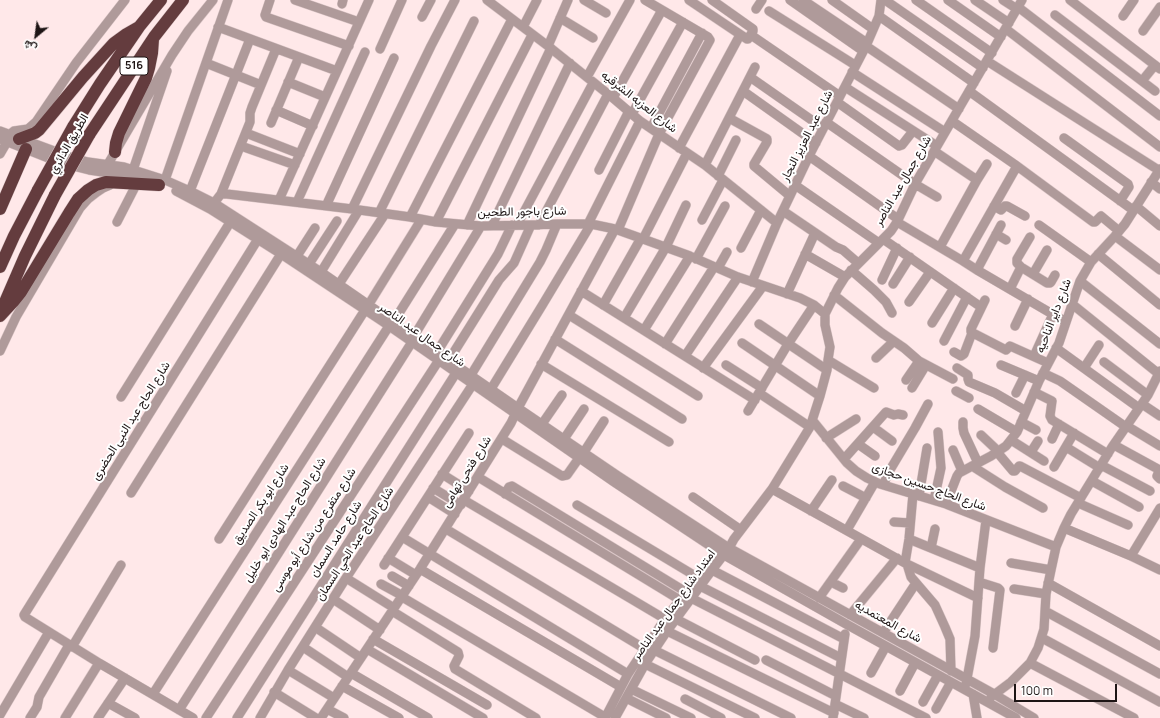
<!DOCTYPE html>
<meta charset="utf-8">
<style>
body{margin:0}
#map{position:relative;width:1160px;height:718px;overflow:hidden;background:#ffe8e9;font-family:Manrope,Vazirmatn,sans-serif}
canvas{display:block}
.north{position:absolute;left:16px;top:16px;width:40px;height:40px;-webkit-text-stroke:3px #fff;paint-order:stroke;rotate:209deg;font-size:11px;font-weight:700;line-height:16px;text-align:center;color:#1e1515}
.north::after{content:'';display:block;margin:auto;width:14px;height:18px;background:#1e1515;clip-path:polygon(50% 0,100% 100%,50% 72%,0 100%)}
.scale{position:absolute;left:1014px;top:684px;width:103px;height:18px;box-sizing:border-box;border:2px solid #1e1515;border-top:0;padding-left:5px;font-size:12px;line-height:14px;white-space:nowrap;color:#1e1515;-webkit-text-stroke:3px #fff;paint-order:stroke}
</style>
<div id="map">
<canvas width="1160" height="718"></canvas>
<div class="north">ش</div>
<div class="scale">100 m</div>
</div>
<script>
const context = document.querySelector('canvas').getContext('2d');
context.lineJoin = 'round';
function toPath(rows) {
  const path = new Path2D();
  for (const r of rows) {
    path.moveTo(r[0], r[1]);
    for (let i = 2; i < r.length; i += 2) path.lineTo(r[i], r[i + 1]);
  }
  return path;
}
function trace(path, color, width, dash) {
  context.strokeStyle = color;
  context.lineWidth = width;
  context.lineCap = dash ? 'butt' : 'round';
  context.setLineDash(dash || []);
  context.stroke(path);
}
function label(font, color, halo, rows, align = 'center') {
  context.font = font + ' Manrope,Vazirmatn,sans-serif';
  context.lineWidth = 4;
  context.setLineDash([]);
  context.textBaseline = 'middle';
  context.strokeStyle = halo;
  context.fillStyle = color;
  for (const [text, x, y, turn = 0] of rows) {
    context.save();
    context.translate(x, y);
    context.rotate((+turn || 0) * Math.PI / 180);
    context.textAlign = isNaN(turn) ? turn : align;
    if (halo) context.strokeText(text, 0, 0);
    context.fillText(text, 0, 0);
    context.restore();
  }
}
const minor = toPath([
 [270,0,265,15,266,17,349,46],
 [295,0,359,22],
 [487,0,548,46,613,98,640,121,705,165,777,223],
 [584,0,606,13],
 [689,0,747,39,748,39,753,31,753,29,712,0],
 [790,0,863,51],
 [803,0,867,43],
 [832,0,873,29],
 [885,0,983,68],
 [916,0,992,53],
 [948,0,1001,37],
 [975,0,1009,23],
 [1003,0,1017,9],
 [1070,0,1160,69],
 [342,4,343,0],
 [1018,7,1160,116],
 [756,9,762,0],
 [769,11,855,65],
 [1055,15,1155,91],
 [879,16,974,83],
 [1123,16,1134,0],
 [422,17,431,0],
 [560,18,593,38],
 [218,27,337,71],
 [523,27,537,0],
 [1006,29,1160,147],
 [1143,31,1160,7],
 [751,35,840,96],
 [548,46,568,0],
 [866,46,959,109],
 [380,49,402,0],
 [987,61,1160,171],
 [206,63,261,85],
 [852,72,945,132],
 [587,77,630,0],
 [750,77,823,128],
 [1142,81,1155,65],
 [288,82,325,97],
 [845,87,937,146],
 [743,91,816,143],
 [969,91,1133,210],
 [613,98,662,10],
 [837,102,899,146,902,145,913,131],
 [276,110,313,126],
 [632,114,683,22],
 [729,118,767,139,767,142,754,164,754,166,790,196],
 [952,121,1017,166,1093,222,1095,222,1101,216,1119,231],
 [826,122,915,184,937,197],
 [271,123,299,57],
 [651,128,702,33],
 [0,131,73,158,88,162,124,167,165,180,190,191,214,203,321,272,518,408,618,476,729,548,994,694,1034,718],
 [246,133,300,154],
 [9,135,14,131,28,129,36,122,76,63,125,0],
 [1064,138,1128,184,1129,187,1120,201],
 [0,139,56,161,73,166,89,170,122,175,147,181],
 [241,146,295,165],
 [679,148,740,35],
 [934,151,977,180],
 [0,154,7,142],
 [809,156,898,219],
 [108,164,172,55,188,31,213,0],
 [705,165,755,67],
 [133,170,167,71],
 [599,170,629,111],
 [718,176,736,140],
 [165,180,228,0],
 [1151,182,1160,189],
 [795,185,879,243],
 [176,191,210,209,281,254,382,321,614,482,724,555,846,624,1016,718],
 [190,191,250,39],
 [221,194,250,122,250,113,252,107,276,49],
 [279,200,369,0],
 [297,202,365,52],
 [326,206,394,58],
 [994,206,1001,210,1005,206,1007,206,1025,216],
 [1136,206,1160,226],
 [211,207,221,194,227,194,352,209,410,217,436,222,481,226,531,225,557,224,591,224,615,229,643,239,690,256,738,277,800,298,814,305,825,314],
 [352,209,431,46,455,0],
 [783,211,836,247,843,250,858,263],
 [379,213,474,21],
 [410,217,512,19],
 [702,220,723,180],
 [117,222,136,185],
 [436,222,532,35],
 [897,222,963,261,977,270,1066,322],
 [588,224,640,121],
 [467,225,551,48],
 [492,225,570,63],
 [517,225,593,83],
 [539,225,608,94],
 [1039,225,1091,262],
 [618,230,659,134,710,40,708,37,645,0],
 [996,234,1006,240],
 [1115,236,1160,270],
 [1030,237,1017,259,1017,263,1021,267,1047,283,1050,283,1051,282,1055,275],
 [643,239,687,153],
 [883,239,981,307],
 [940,247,977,180,987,164],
 [741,248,761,210],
 [805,254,845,277],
 [1098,254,1160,305],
 [297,256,315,228],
 [696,259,725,206],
 [963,261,1017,166],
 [309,264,337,221],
 [718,268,727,252],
 [851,270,874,290,886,302,892,313],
 [977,270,1001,225],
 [321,272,359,210],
 [1033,274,1047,250],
 [882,280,897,248],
 [1080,281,1160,344],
 [752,282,777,223,809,156,866,46,879,16,881,0],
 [339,284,385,214],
 [893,284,910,257],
 [1010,289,1021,267],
 [581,291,755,400],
 [787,294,815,233],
 [834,295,882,333,904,348,919,361,953,379],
 [985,300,971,329,971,332,1006,350,1010,346,1048,363],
 [909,302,930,272],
 [369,304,421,220],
 [1072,304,1159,374],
 [603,305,641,238],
 [569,315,698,396],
 [624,318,666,247,686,205],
 [394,321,455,224],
 [932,323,954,288],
 [759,324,827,370],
 [1015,326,1028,299],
 [644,330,690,256],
 [414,336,481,226],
 [555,339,682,419],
 [944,341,967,297],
 [742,343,820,396],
 [665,344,714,267],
 [1056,348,1139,408],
 [0,351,16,317,80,208,88,199,97,192,103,188,110,185],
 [437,352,498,254,512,225],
 [954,352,961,356,964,354,972,333],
 [685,356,738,277],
 [1034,356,1053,314],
 [876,358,894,341],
 [449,360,499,280,514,263,531,225],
 [828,360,874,388],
 [1104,362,1148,395],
 [541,364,669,442],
 [726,365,762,388],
 [1001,365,1039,381],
 [703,368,763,286],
 [957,368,968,375,968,379,969,382,995,393,1026,411],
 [1084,368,1099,345],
 [1043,373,1060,381,1126,427],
 [471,375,540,262,546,250,557,224],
 [906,380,919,361],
 [912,388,926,365],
 [491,389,543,304,591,224],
 [956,391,969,398],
 [1034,392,1052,401,1050,416,1052,420,1108,454],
 [759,393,810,427],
 [1016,393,1025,375],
 [121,397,231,221],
 [1142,404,1160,416],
 [978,409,1017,432],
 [748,411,788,344,814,305],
 [813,421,847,463,856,471,867,478,880,484,946,504,1056,547],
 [963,422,963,428,964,433,978,463],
 [1021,422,1036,430],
 [542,424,562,395],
 [1127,426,1160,446],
 [873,427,892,441],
 [981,435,998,451],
 [826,438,856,419],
 [502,439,562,476,567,475,579,458],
 [564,439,584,409],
 [1052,439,1059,424],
 [1011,440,1044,461],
 [858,444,875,456],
 [1114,445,1158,469,1159,471,1157,476,1160,479],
 [1066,447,1100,468],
 [953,450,962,471],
 [584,452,604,421],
 [997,452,1013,471,1015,471,1019,466,1020,466,1081,498],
 [1031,452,1038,441],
 [844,459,886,412,894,415,898,414,903,415],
 [1101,465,1150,491],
 [972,466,1005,487,1043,508],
 [1054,467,1074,433],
 [442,474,469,491],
 [478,477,680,600],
 [1092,481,1139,507],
 [883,485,890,470,915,428,928,404],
 [843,486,866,498],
 [433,488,461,505],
 [772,489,905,563,978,598],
 [131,493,281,254],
 [505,494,509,487,512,486,686,592],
 [919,496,927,448],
 [428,497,455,514],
 [693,497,741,530],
 [464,500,665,619],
 [934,500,941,468,938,432],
 [1078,503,1128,525],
 [946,504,957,476,959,473,991,456,1006,446,1017,432,1039,381,1059,343,1080,281,1091,262,1115,236,1125,224,1160,169],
 [577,505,697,577],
 [811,511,832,480],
 [894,522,910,523],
 [1064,528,1131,556,1160,570],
 [446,529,645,649],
 [847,530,875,482],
 [402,537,628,674],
 [219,539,365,310],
 [909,539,980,568],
 [931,548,935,529],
 [1131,556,1160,508],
 [388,558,416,575],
 [905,563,909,539,913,494],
 [1011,563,1051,570],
 [907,564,911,577,935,605,945,627,950,639,951,671],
 [384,565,469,433],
 [420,569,621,687],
 [712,570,844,639],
 [392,576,409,586],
 [346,578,394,608],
 [831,582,843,588],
 [979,582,998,588,1000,590,993,648],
 [1048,583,1160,646],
 [381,584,403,596],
 [700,586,841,658],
 [1014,589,1046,594],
 [402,597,605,717],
 [691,598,926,718],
 [819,598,861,539],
 [333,599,380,630],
 [392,611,458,652,459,656,454,666,455,669,536,718],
 [1045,611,1160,674],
 [850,615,897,558],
 [676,619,755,660],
 [315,627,361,658],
 [667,631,834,713],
 [883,633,916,583],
 [1042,638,1160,702],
 [373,639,487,705],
 [72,647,121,565],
 [303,647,348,677],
 [367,649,483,718],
 [654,650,791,718],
 [766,660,836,696],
 [1030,663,1134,718],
 [645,664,755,718],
 [288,670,334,698],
 [351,673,428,718],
 [871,673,886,646],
 [966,684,975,636,980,568,986,520],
 [342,686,399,718],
 [631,689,691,718],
 [900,691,915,663],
 [274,692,316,718],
 [153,694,389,326],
 [973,694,977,718],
 [991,697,1011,682,1030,663,1038,648,1044,629,1046,594,1051,570,1056,547,1064,528,1071,514,1112,447,1148,395,1160,371],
 [626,698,666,718],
 [685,699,721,718],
 [923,702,938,675],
 [108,703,135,718],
 [835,704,864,718],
 [327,709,344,718],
 [936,709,951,682],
 [179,710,412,342],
 [0,715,49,632],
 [30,718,37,707,39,697,69,645],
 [65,718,99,663],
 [98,718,125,678],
 [193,718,99,663,25,617,24,615,258,239],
 [206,718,441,357],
 [237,718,456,373],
 [260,718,288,670,346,578,473,384],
 [321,718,420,569,511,423,518,408,615,229],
 [605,718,628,674,665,619,721,547],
 [615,718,645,664,667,631,712,570,729,548,734,539,772,489,810,427,820,396,827,370,828,360,830,347,825,325,825,314,838,288,845,277,891,231,897,222,915,184,1022,0],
 [833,718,845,634]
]);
const highway = toPath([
 [73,127,100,84,139,27,161,0],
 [89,135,154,37,183,0],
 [19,139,35,133,39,130,83,77,114,43,125,35,139,27],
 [115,152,116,143,119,133,146,78,149,68,152,53,153,39],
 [0,209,26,149],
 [0,267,14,236,38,190],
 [2,309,25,256,55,195],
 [0,316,13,302,21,292,69,213,78,199,88,190,96,185,106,182,159,185]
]);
trace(minor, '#dbc6c7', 10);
trace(highway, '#dbc6c7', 13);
trace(minor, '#af9a9a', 9);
trace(highway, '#643c3e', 12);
const highwayBridge = toPath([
 [38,190,73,127],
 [55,195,89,135]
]);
trace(highwayBridge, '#dbc6c7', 13, []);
trace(highwayBridge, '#643c3e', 12);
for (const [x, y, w] of [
 [134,66,28]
]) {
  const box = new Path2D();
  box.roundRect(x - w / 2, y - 9, w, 18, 3);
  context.fillStyle = '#fff';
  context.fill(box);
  trace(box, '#1e1515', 1);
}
label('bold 11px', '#1e1515', null, [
 ["516",134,66]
]);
label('12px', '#1e1515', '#fff', [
 ["شارع العزبه الشرقيه",639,102,38],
 ["شارع عبد العزيز النجار",807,136,-63],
 ["الطريق الدائري",69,144,-60],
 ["شارع جمال عبد الناصر",903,181,-60],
 ["شارع باجور الطحين",522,212,-1],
 ["شارع داير الناحيه",1054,316,-69],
 ["شارع جمال عبد الناصر",422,335,35],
 ["شارع الحاج عبد النبى الحضرى",131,421,-58],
 ["شارع فتحى تهامى",467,472,-58],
 ["شارع الحاج حسين حجازى",929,487,20],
 ["شارع ابو بكر الصديق",261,504,-57],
 ["شارع الحاج عبد الهادى ابو خليل",285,520,-58],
 ["شارع متفرع من شارع أبو موسى",314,530,-57],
 ["شارع حامد السمان",336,539,-58],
 ["شارع الحاج عبد الحي السمان",355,544,-57],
 ["امتداد شارع جمال عبد الناصر",674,605,-54],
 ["شارع المعتمديه",888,622,29]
]);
</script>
